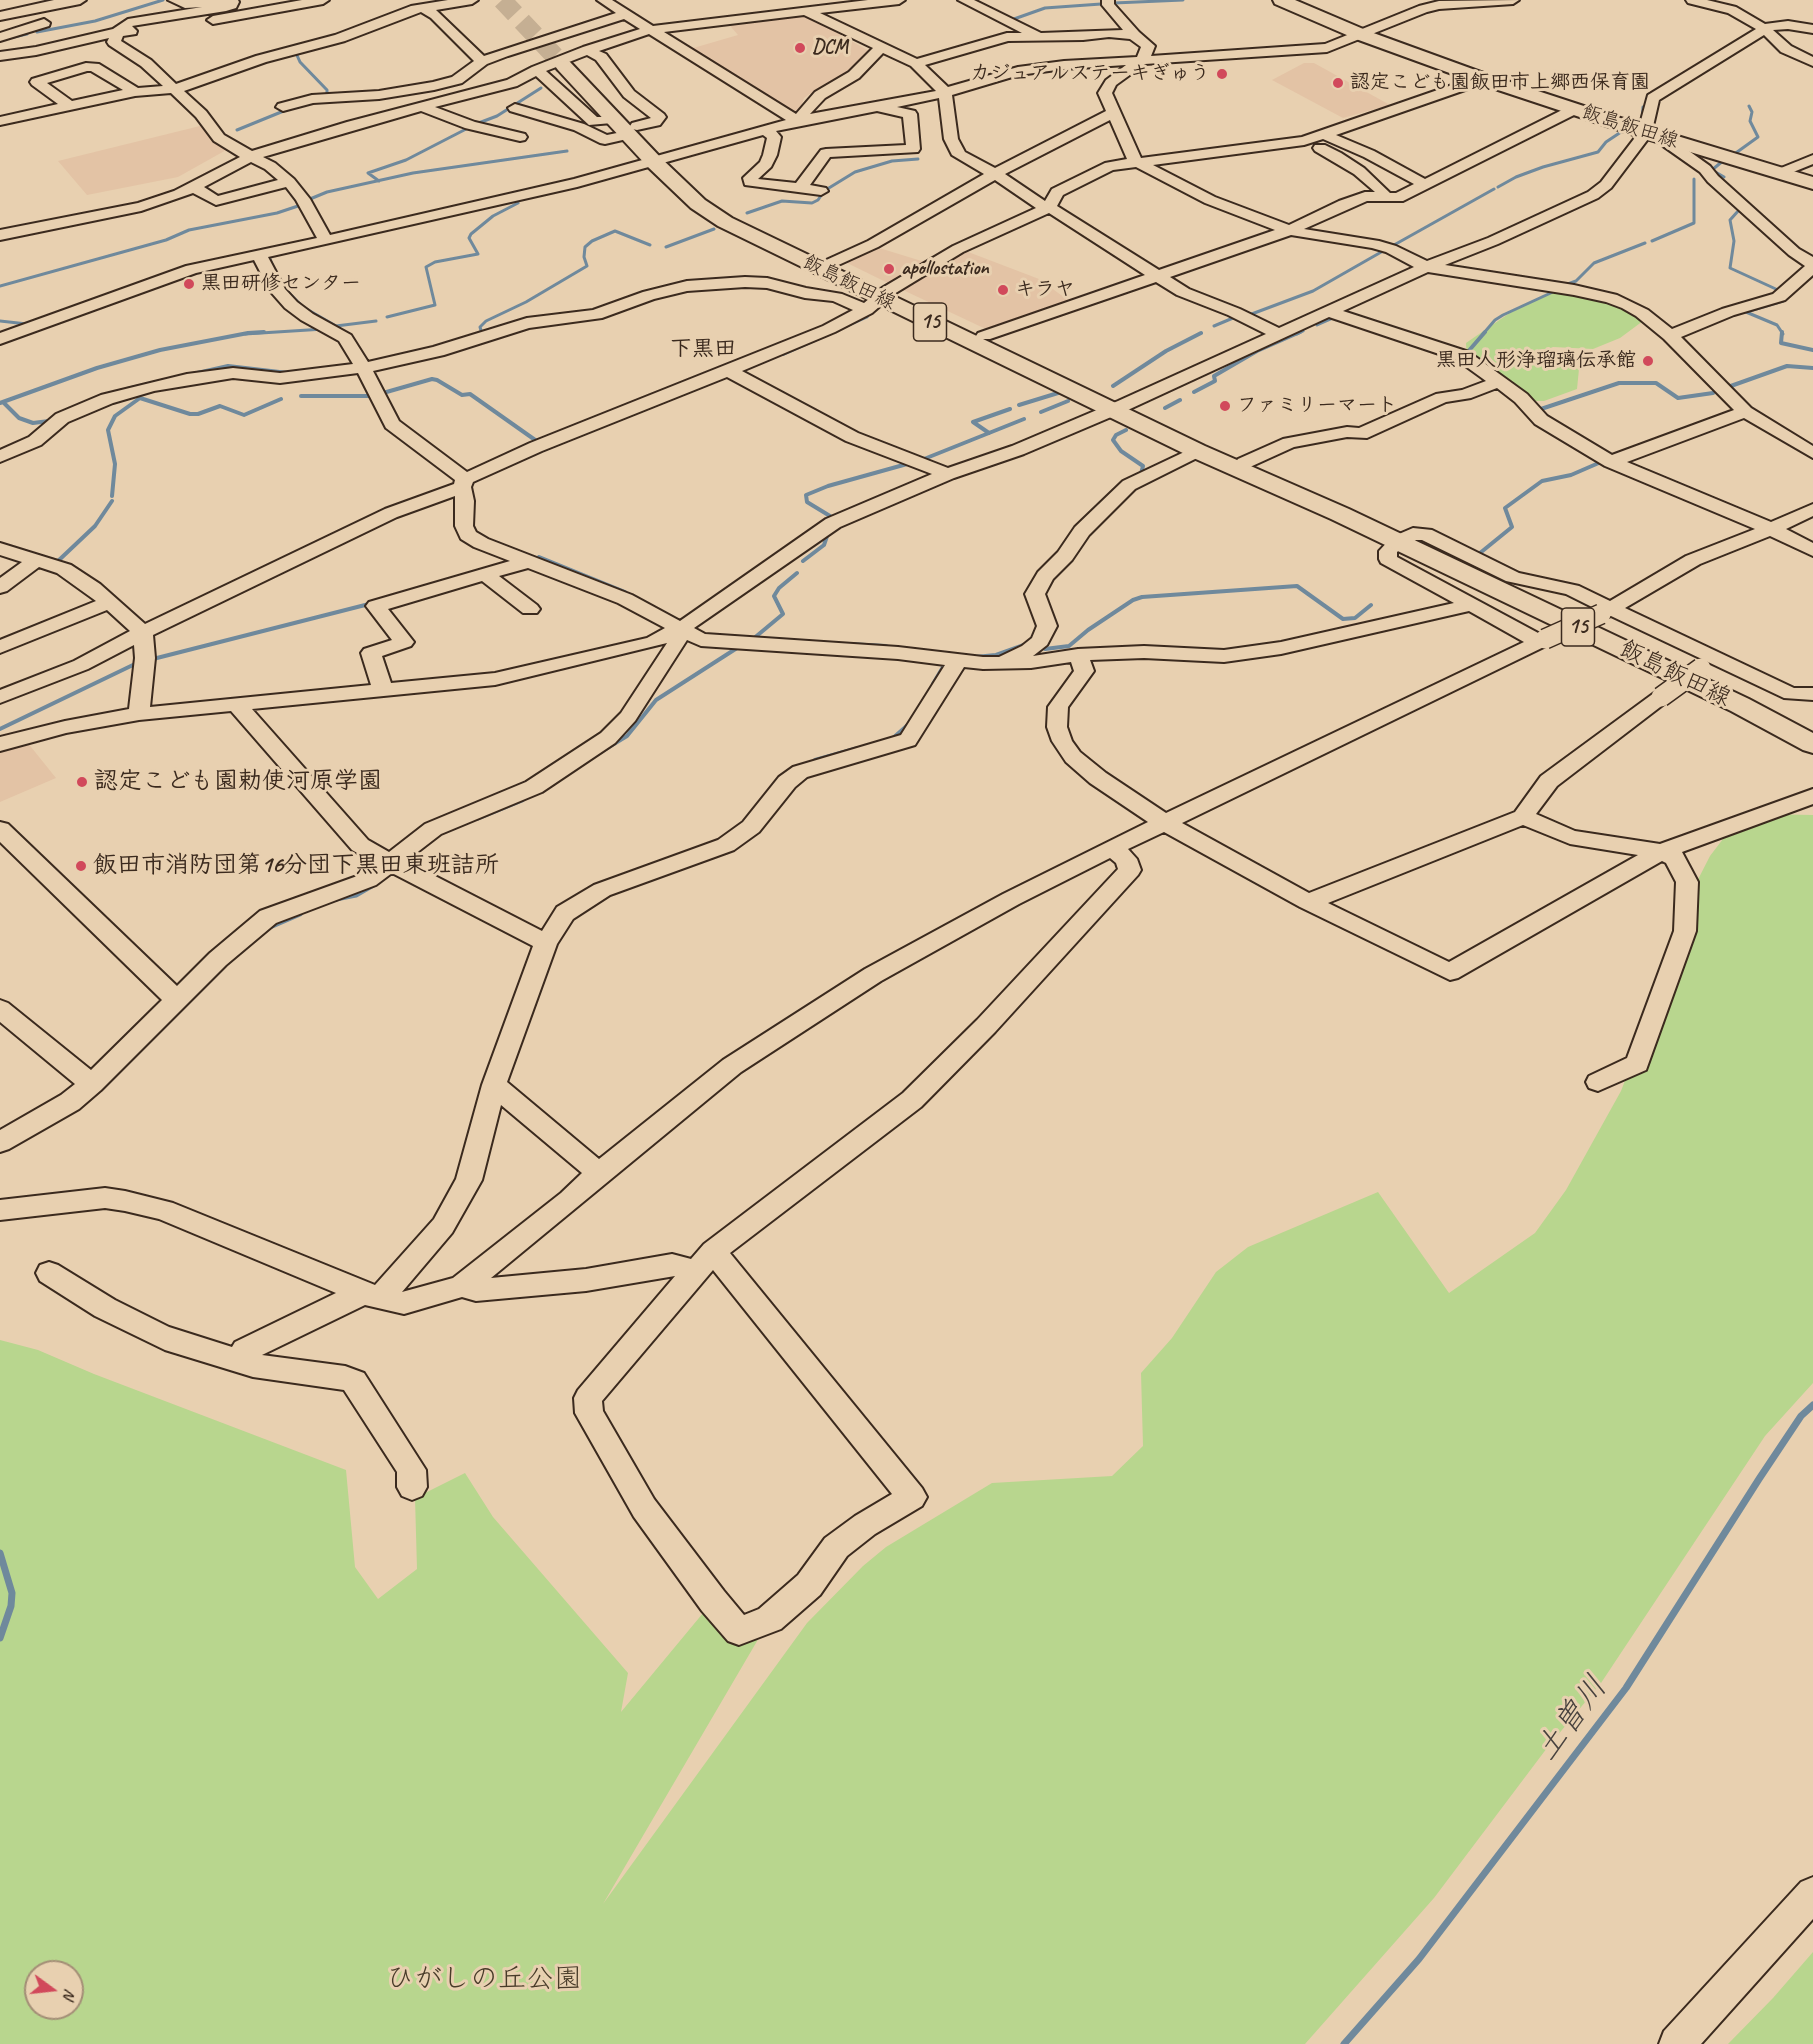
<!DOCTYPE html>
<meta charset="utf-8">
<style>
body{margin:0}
#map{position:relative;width:1813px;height:2044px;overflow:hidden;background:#e8d0b0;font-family:Caveat,sans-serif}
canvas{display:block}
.north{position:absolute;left:24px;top:1960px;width:60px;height:60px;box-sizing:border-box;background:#e8d0b0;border:2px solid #a38e76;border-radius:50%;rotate:105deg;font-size:16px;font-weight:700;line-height:24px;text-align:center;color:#3b2a1e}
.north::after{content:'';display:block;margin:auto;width:21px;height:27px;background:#d1495b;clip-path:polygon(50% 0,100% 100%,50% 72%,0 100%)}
</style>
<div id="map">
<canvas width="1813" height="2044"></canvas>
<div class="north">N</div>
</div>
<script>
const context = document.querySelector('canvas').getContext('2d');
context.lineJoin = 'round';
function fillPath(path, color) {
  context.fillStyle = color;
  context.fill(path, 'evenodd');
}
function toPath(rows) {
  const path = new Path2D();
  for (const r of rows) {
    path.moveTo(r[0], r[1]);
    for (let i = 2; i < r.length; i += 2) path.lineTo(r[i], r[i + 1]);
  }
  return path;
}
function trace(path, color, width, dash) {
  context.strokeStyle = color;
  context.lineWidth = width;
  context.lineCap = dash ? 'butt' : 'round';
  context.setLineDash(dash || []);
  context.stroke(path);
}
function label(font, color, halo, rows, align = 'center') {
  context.font = font + ' Caveat,"Klee One",sans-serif';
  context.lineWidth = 6;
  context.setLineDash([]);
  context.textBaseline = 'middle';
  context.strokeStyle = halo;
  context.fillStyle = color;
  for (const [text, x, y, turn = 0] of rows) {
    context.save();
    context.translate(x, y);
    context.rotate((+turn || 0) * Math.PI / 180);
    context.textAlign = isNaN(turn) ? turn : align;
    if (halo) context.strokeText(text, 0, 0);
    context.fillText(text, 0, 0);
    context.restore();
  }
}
fillPath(toPath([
 [802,13,869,51,842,76,826,83,804,98,800,110,791,113,690,49,738,35,725,20],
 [1304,63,1314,63,1390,105,1343,118,1272,80],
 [204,125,228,149,178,177,87,195,58,161],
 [876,247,928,263,890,284,843,261],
 [963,250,1039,279,1072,303,990,331,903,290,944,260],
 [27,742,56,778,0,802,0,750]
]), '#e3c3a5');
fillPath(toPath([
 [1550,292,1599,298,1625,308,1643,321,1620,338,1593,349,1553,347,1546,350,1552,358,1579,369,1577,389,1544,401,1532,401,1467,358,1466,343,1514,310],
 [1759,814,1813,815,1813,1383,1765,1436,1601,1683,1547,1748,1434,1898,1305,2044,0,2044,0,1340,38,1350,94,1374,346,1470,355,1567,378,1599,417,1569,415,1498,465,1473,493,1517,628,1673,621,1712,713,1601,739,1631,770,1619,603,1904,807,1623,863,1566,886,1547,992,1483,1112,1476,1143,1446,1141,1373,1172,1338,1216,1272,1248,1247,1378,1192,1449,1293,1535,1233,1566,1190,1621,1091,1649,1018,1688,899,1710,856,1726,835],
 [36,1972,72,1972,72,2008,36,2008],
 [1813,1952,1813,2044,1728,2044,1773,1998]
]), '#b8d68e');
trace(toPath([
 [1114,3,1183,0],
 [1014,19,1045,8,1101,4],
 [37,32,95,21,163,0],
 [0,40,27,34],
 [300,51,296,53,300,62,327,90,327,94,323,96],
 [1633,123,1642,119,1643,107],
 [476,124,497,116,541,88],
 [237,130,291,108],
 [1733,155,1758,137,1750,121,1752,112,1749,106],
 [1724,160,1712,170,1724,177],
 [379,181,368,173,406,160,470,127],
 [1498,187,1516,177,1543,167,1598,152,1606,142,1624,130],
 [310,199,327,192,413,173,567,151],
 [1736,207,1739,210,1730,220,1734,241,1730,268,1778,290],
 [747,213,782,201,812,203,818,200,824,191,855,172,892,161,918,159],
 [1652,241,1694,223,1694,179],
 [1394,245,1494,189],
 [666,247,714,229],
 [270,259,275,272],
 [281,285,303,307,336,326,376,321],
 [1565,285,1576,281,1594,263,1645,243],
 [0,286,166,240,189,230,277,213,301,205],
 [1249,315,1313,291,1383,251],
 [387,317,435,305,426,267,435,262,478,254,469,238,471,234,493,216,518,203],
 [0,321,27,324],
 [1317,325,1333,318,1339,320],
 [1214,326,1233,318],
 [245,334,324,329],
 [482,334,480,327,486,321,526,302,587,266,584,257,585,247,592,241,615,231,650,245],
 [829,334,867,317],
 [1297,334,1303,331],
 [1483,334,1495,320,1503,315,1555,291],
 [1783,334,1777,325,1746,312,1783,301,1790,295]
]), '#6f899c', 3);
trace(toPath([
 [1782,332,1781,343,1813,350],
 [783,354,833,332],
 [1466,354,1485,332],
 [1113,386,1166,351,1201,333],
 [1728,387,1787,366,1813,368],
 [127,389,228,366,288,373],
 [1194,392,1215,381,1214,376,1257,351,1300,332],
 [383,393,432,379,437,380,462,395,470,394,538,442],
 [301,396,368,396],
 [3,402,19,418,33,423,49,421],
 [0,403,97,368,160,350,248,333,264,332],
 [1019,405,1058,393],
 [1165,408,1180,400],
 [1041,412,1068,401],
 [1539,412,1538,410,1619,383,1656,383,1678,398,1713,393],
 [1126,430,1116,435,1113,440,1121,451,1143,466,1141,474],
 [989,433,973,422,1010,409],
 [924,459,1024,419],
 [112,496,115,464,108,430,115,416,140,398,190,414,198,414,220,406,244,415,281,399],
 [830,516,807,502,806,495,828,486,907,464],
 [1480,553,1512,527,1505,508,1542,481,1571,475,1601,462],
 [539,557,625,592],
 [58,561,95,526,112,501],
 [803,561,824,545,827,536],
 [753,639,783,614,774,596,779,588,797,573],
 [847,644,886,646],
 [1045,649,1069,646,1088,630,1133,600,1142,597,1297,586,1343,619,1355,618,1371,605],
 [975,657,996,655,1024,645],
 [153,659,373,603],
 [933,684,943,667],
 [0,729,135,664],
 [893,738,910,723],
 [599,753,627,736,656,700,737,648],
 [815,760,858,748]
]), '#6f899c', 4);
trace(toPath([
 [478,818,522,800],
 [336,899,356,895,375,884],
 [270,927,300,914]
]), '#6f899c', 5);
trace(toPath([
 [0,1553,12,1593,11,1606,0,1638],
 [1344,2044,1419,1959,1626,1688,1759,1479,1801,1416,1813,1405]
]), '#6f899c', 7);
trace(toPath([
 [502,0,564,66]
]), '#c5af93', 19, [19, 10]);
const minor = toPath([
 [54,0,86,0,80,4,0,20,0,12,54,0],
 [168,0,238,0,239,2,236,8,226,11,132,26,137,31,136,34,123,36,121,41,151,60,176,84,256,56,335,35,411,6,448,0,478,0,472,4,436,10,484,56,616,13,597,0,612,0,653,26,868,0,905,0,899,4,820,13,917,59,1007,33,1022,33,958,0,974,0,1041,33,1123,30,1102,5,1102,0,1114,0,1114,4,1139,32,1155,46,1151,56,1325,44,1419,6,1439,1,1519,0,1513,4,1439,9,1427,12,1327,52,1145,64,1116,85,1112,93,1141,158,1302,137,1478,76,1488,76,1490,79,1488,82,1336,135,1374,151,1425,179,1570,106,1580,106,1582,109,1580,112,1403,201,1367,201,1304,229,1379,241,1396,246,1427,261,1488,238,1588,192,1601,182,1637,135,1648,95,1756,29,1728,13,1688,3,1686,0,1707,0,1736,7,1765,24,1788,21,1813,25,1813,33,1788,29,1773,30,1791,46,1813,57,1813,66,1781,52,1764,35,1659,100,1651,135,1611,188,1598,198,1498,244,1445,265,1574,285,1617,295,1648,310,1672,329,1722,309,1773,294,1805,266,1789,255,1708,182,1700,172,1663,146,1660,139,1667,135,1672,136,1675,141,1710,166,1718,176,1799,249,1813,257,1813,275,1785,300,1734,315,1681,337,1751,408,1813,446,1813,458,1744,418,1627,462,1771,522,1813,504,1813,516,1786,529,1813,543,1813,556,1770,536,1700,564,1625,608,1794,688,1813,688,1813,700,1784,698,1611,616,1601,620,1594,618,1591,614,1596,609,1566,594,1506,581,1422,540,1416,540,1406,545,1397,552,1397,557,1540,634,1552,635,1555,639,1552,643,1182,823,1309,893,1515,812,1541,776,1654,693,1661,691,1668,693,1671,697,1668,701,1557,786,1536,814,1575,831,1660,844,1813,789,1813,804,1682,852,1698,882,1696,931,1646,1070,1598,1091,1589,1088,1586,1082,1589,1076,1627,1058,1674,931,1676,882,1666,863,1662,861,1458,978,1450,980,1300,907,1164,832,1128,849,1137,859,1141,870,1138,875,995,1032,921,1107,730,1253,922,1488,927,1497,922,1506,875,1534,847,1556,820,1595,781,1629,739,1645,728,1641,702,1611,634,1517,575,1413,574,1398,578,1390,675,1276,586,1291,476,1301,462,1297,404,1314,365,1305,262,1355,345,1366,364,1373,426,1470,427,1487,422,1496,412,1500,402,1496,397,1487,397,1472,344,1390,253,1377,165,1350,95,1316,40,1281,36,1273,40,1265,49,1262,58,1265,115,1300,169,1327,232,1347,235,1342,336,1293,159,1219,125,1211,105,1208,0,1220,0,1200,105,1188,125,1191,173,1203,375,1285,434,1219,456,1179,482,1085,533,946,392,873,376,885,276,923,226,965,101,1090,79,1109,9,1149,0,1152,0,1130,61,1095,75,1084,0,1022,0,1000,8,1003,91,1070,162,1000,0,842,0,822,8,824,177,986,210,953,260,911,360,875,375,863,352,850,231,711,139,720,66,733,0,751,0,737,65,721,129,709,135,658,134,645,88,669,0,703,0,690,74,661,130,631,107,610,0,653,0,640,96,601,57,573,39,567,7,591,0,593,0,578,22,562,0,555,0,543,71,565,100,584,145,624,385,509,454,484,455,480,386,428,358,373,280,383,233,378,154,391,113,403,68,422,41,445,0,462,0,450,29,437,56,414,101,395,187,374,233,368,280,373,353,364,339,341,301,320,285,308,270,291,254,260,196,273,0,344,0,333,186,266,317,238,296,200,286,187,216,205,193,193,141,211,0,240,0,230,138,203,174,191,240,157,214,141,196,117,171,93,135,96,0,125,0,117,58,104,32,85,30,82,32,79,86,63,99,64,138,88,163,86,141,66,109,45,107,42,109,38,36,55,0,60,0,52,36,47,113,29,128,19,202,7,185,8,168,0],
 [421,12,431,18,474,61,452,77,433,82,379,91,312,95,278,104,276,107,283,111,313,103,379,99,434,90,462,83,487,64,508,56,624,19,640,29,583,47,532,67,507,80,347,122,252,151,224,135,206,111,184,91,266,62,345,41,421,12],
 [804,15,873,48,849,72,815,92,796,114,664,32,804,15],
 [649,34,786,120,574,179,330,235,310,199,294,179,275,163,263,157,421,111,465,128,520,141,525,140,527,137,525,134,475,122,435,107,517,86,536,76,589,125,612,123,614,120,612,117,597,117,546,71,587,55,596,60,624,97,651,118,632,123,630,126,632,129,637,130,660,125,666,117,664,114,634,91,606,54,599,51,649,34],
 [1109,37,1130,39,1141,47,1137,57,1064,61,1018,67,948,87,925,65,1008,41,1083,40,1109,37],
 [883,53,911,66,936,91,810,114,825,98,859,78,883,53],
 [1126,65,1106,80,1098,93,1106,111,995,168,965,152,958,139,952,95,1019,75,1064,69,1126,65],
 [87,71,91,71,123,90,72,101,47,83,87,71],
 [939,98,944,139,952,155,984,174,868,241,824,261,821,264,824,267,834,267,878,247,995,180,1036,208,953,246,882,288,864,303,842,294,806,288,767,278,745,277,687,281,643,292,593,310,527,318,433,347,368,362,351,335,313,314,297,302,285,289,268,257,577,187,763,135,767,138,763,155,760,162,743,178,745,185,821,195,828,191,826,188,810,185,830,157,918,152,920,149,917,114,915,111,897,107,939,98],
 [877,111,903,117,906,145,826,149,821,150,796,183,758,179,771,167,777,155,781,137,776,131,877,111],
 [1110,120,1127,159,1105,163,1052,189,1045,201,1005,174,1110,120],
 [1323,139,1364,157,1414,184,1396,193,1390,193,1364,168,1341,153,1325,145,1315,145,1313,148,1315,151,1354,174,1375,192,1365,192,1339,201,1289,225,1215,197,1153,165,1304,145,1323,139],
 [251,162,265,169,278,180,218,196,204,187,251,162],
 [1136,167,1205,203,1275,230,1159,270,1057,206,1063,195,1113,170,1136,167],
 [1049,213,1145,275,978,333,976,336,978,339,990,339,1156,282,1177,295,1228,315,1266,334,1118,401,1012,446,948,468,858,433,742,371,835,332,872,313,894,294,963,252,1049,213],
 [1291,235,1372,248,1386,252,1414,267,1279,328,1240,309,1189,289,1170,277,1291,235],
 [1428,272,1574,295,1606,302,1622,308,1636,316,1664,339,1734,410,1612,455,1547,416,1527,394,1469,352,1343,311,1428,272],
 [745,287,767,288,805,298,833,301,853,310,823,326,530,443,467,472,399,421,373,371,444,355,529,328,602,318,654,299,687,291,745,287],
 [1329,317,1457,360,1486,381,1462,390,1436,394,1359,428,1347,427,1283,439,1238,459,1235,463,1238,467,1250,467,1294,447,1347,437,1367,438,1446,402,1471,398,1497,388,1515,402,1535,424,1605,466,1755,529,1686,556,1610,601,1579,586,1519,573,1432,530,1413,528,1392,537,1379,551,1379,559,1381,563,1454,603,1281,642,1224,650,1144,646,1078,649,1033,656,1047,645,1057,626,1045,594,1053,579,1072,560,1089,535,1135,489,1203,455,1206,451,1203,447,1197,446,1123,481,1075,527,1058,552,1038,572,1025,594,1037,626,1032,638,1022,646,999,657,983,657,898,647,705,634,694,628,840,527,954,478,1024,454,1130,409,1329,317],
 [727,377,846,441,932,474,826,519,680,621,632,595,488,539,476,532,473,526,474,501,471,487,473,482,542,451,727,377],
 [455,496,455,526,461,539,474,547,510,561,369,602,366,606,392,640,364,649,361,653,371,685,150,707,155,658,153,635,397,517,455,496],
 [528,568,618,603,665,628,647,638,495,673,391,683,382,656,411,646,414,642,388,609,482,581,523,613,537,613,540,609,537,605,499,576,528,568],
 [1469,611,1524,642,1166,813,1106,773,1080,752,1072,741,1067,727,1068,707,1094,671,1090,660,1144,658,1224,662,1281,654,1469,611],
 [687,640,701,646,898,659,945,665,901,735,793,767,779,777,743,822,718,840,594,885,557,907,542,931,406,861,441,834,542,792,615,743,635,721,687,640],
 [667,643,621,713,601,733,526,782,425,824,389,852,368,840,252,709,495,685,667,643],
 [1071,662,1074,671,1048,707,1047,727,1052,741,1066,762,1090,783,1148,822,1003,894,865,969,723,1060,599,1159,507,1082,557,944,573,919,610,895,734,850,759,832,795,787,807,777,915,745,964,667,983,669,1031,668,1071,662],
 [1523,825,1570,844,1638,855,1449,962,1328,903,1523,825],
 [1110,858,1116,863,1118,869,977,1020,903,1093,704,1244,691,1259,672,1254,586,1269,491,1278,741,1072,881,981,1019,904,1110,858],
 [501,1105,582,1173,561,1193,453,1278,402,1292,452,1233,482,1180,501,1105],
 [713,1270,892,1494,855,1516,825,1538,798,1575,759,1609,744,1615,724,1591,654,1499,603,1411,602,1401,713,1270],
 [302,0,329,0,323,4,213,24,207,20,213,16,302,0],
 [44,19,50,23,49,26,0,41,0,33,44,19],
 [515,104,584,124,607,135,627,131,634,135,627,139,605,144,600,143,574,130,510,111,508,108,515,104],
 [1813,155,1813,164,1781,177,1774,173,1776,170,1813,155],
 [1813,1877,1813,1919,1701,2044,1659,2044,1664,2031,1801,1882,1813,1877]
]);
const major = toPath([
 [1273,0,1295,0,1368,31,1489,75,1651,128,1813,177,1813,189,1637,136,1477,83,1356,39,1275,4,1273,0],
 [564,61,570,62,662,159,705,200,732,218,1205,446,1349,509,1749,699,1813,733,1813,753,1803,750,1731,711,1331,519,1189,456,718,226,691,208,648,167,558,70,555,66,558,62,564,61]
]);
trace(minor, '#3b2a1e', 4);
trace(major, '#3b2a1e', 4);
fillPath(minor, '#e8d0b0');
fillPath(major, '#e8d0b0');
const minorBridge = toPath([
 [1545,639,1601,614],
 [1661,697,1701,668]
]);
trace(minorBridge, '#3b2a1e', 22, []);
trace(minorBridge, '#e8d0b0', 19);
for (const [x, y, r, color] of [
 [800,48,6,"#d1495b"],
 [1222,74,6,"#d1495b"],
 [1338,83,6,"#d1495b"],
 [889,269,6,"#d1495b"],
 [189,284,6,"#d1495b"],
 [1003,290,6,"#d1495b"],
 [1648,361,6,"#d1495b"],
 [1225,406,6,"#d1495b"],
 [82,782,6,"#d1495b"],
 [81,866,6,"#d1495b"]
]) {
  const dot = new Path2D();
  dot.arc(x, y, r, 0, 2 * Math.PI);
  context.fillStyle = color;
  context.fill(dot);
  trace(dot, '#e8d0b0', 2);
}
label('bold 20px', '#3b2a1e', '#e8d0b0', [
 ["DCM",812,48],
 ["カジュアルステーキぎゅう",1210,74,"right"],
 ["認定こども園飯田市上郷西保育園",1350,83],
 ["apollostation",901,269],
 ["黒田研修センター",201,284],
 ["キラヤ",1015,290],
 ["黒田人形浄瑠璃伝承館",1636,361,"right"],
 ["ファミリーマート",1237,406]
], 'left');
label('20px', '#3b2a1e', '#e8d0b0', [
 ["飯島飯田線",1630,127,18],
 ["飯島飯田線",849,283,26]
]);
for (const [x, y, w] of [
 [930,322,33],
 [1578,627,33]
]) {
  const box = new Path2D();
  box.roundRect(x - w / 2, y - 19, w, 38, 4.5);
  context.fillStyle = '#e8d0b0';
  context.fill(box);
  trace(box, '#3b2a1e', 1.5);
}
label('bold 22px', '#3b2a1e', null, [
 ["15",930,322],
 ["15",1578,627]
]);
label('bold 22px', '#3b2a1e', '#e8d0b0', [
 ["下黒田",703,349]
]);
label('24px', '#3b2a1e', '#e8d0b0', [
 ["飯島飯田線",1675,674,26]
]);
label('bold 24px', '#3b2a1e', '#e8d0b0', [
 ["認定こども園勅使河原学園",94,782],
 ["飯田市消防団第16分団下黒田東班詰所",93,866]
], 'left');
label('28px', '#483b29', '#e8d0b0', [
 ["ひがしの丘公園",484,1980]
]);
label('italic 32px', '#48423e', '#e8d0b0', [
 ["土曽川",1572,1719,-53]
]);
</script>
